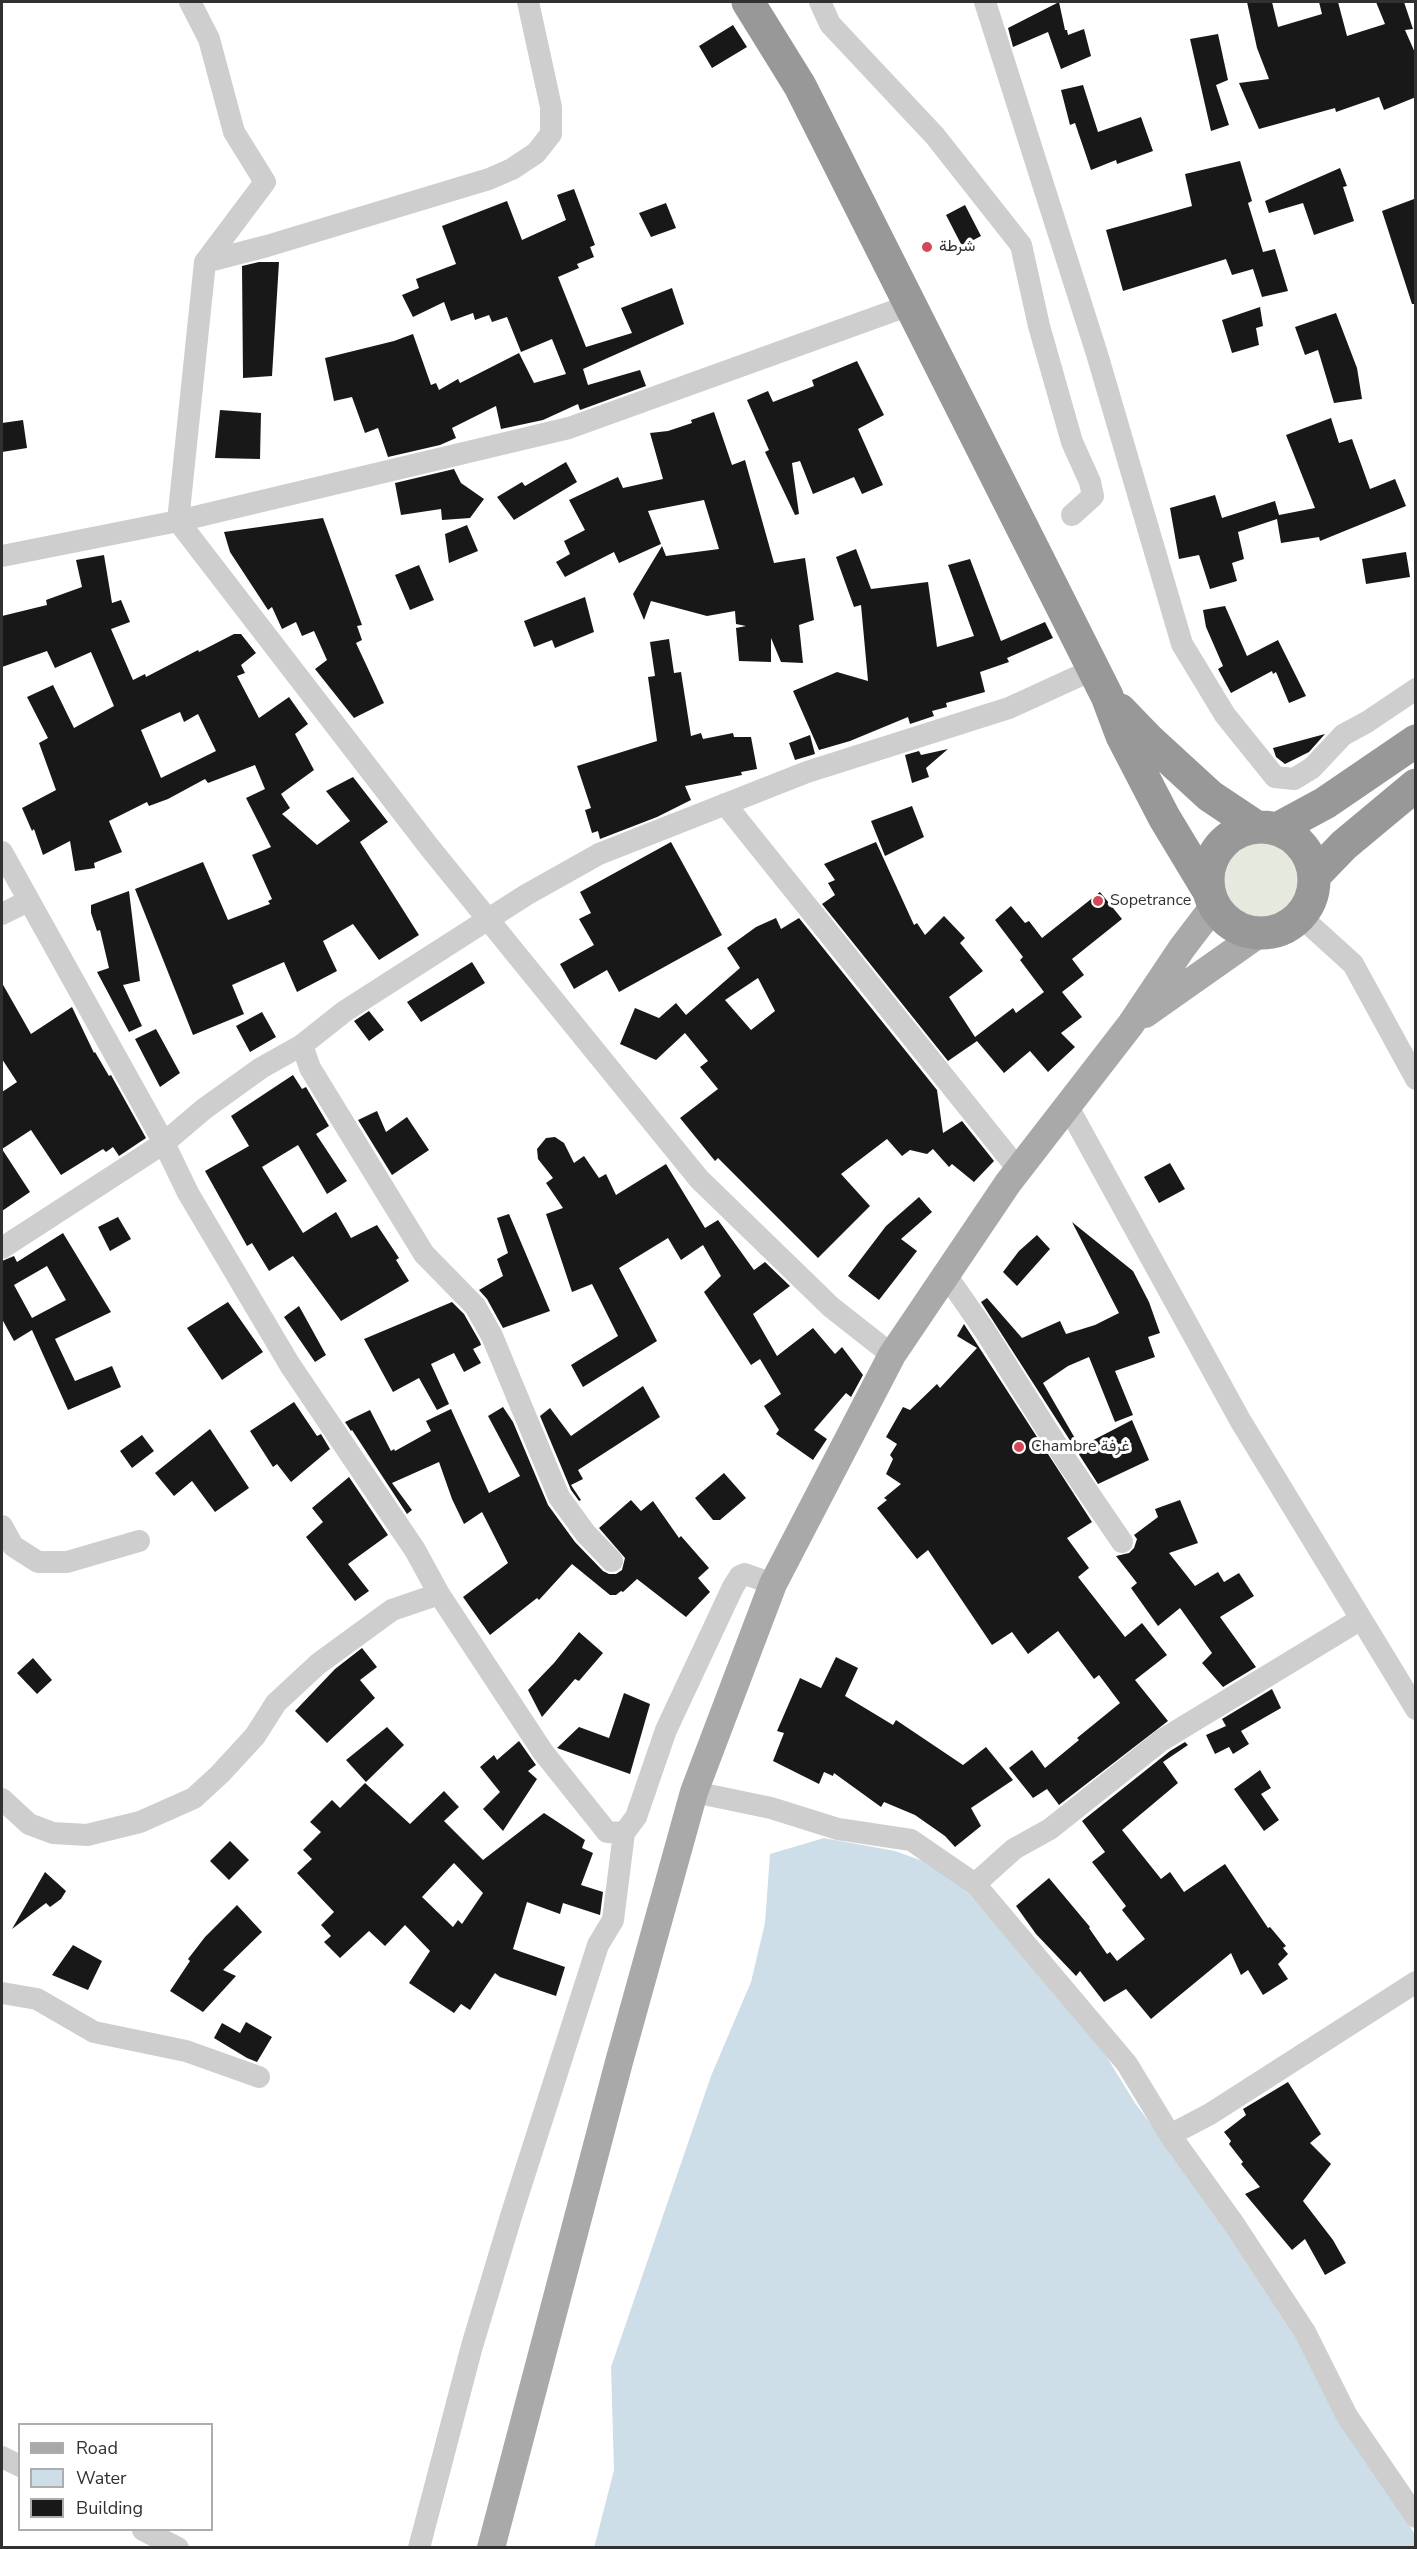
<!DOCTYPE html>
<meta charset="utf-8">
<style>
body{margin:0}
#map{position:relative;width:1417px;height:2549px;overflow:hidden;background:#fff;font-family:"Nunito Sans",sans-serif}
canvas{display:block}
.frame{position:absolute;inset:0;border:3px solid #313131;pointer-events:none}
.legend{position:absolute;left:18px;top:2423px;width:195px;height:108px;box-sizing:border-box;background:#fff;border:2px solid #adadad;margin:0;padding:8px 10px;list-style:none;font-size:18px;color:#313131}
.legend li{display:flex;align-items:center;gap:12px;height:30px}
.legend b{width:30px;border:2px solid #adadad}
</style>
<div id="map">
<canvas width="1417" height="2549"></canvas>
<div class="frame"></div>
<ul class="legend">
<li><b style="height:8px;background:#a9a9a9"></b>Road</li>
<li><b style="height:16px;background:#cddee8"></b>Water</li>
<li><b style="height:16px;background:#181818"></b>Building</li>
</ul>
</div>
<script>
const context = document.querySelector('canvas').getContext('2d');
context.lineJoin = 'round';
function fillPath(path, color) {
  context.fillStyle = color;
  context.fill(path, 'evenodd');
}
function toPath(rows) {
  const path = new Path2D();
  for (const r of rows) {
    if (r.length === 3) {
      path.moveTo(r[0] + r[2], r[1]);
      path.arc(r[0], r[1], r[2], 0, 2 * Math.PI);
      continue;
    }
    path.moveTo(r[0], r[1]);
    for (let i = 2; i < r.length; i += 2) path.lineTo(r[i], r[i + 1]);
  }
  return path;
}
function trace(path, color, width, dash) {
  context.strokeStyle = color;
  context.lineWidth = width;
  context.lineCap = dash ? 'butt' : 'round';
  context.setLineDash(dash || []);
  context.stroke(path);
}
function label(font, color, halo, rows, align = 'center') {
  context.font = font + ' "Nunito Sans",Vazirmatn,sans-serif';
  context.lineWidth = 6;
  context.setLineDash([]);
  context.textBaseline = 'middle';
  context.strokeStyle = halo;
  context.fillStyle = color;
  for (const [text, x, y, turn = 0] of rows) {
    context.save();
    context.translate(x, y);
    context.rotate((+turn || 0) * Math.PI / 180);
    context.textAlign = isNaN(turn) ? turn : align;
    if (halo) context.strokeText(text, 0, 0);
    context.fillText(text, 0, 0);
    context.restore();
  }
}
fillPath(toPath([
 [1263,880,42]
]), '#e5e9de');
fillPath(toPath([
 [824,1838,895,1851,948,1870,1097,2041,1135,2103,1264,2276,1338,2413,1416,2536,1415,2548,594,2548,614,2470,611,2367,711,2076,751,1982,765,1923,770,1854]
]), '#cddee8');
fillPath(toPath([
 [1059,2,1065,30,1067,30,1068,35,1084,29,1091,56,1061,69,1048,32,1013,47,1008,28],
 [1247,2,1272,2,1278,27,1322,14,1319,2,1338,2,1347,36,1385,24,1376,2,1404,2,1413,29,1405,30,1416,55,1416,97,1384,110,1379,97,1336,112,1335,108,1259,129,1239,83,1269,79,1257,48],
 [733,25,747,47,712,68,699,46],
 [1218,34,1228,80,1216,85,1229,125,1211,131,1190,39],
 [1083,85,1098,132,1141,117,1153,151,1117,164,1116,160,1091,170,1075,123,1070,125,1061,90],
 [1240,161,1252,201,1248,203,1263,252,1275,249,1288,291,1262,297,1253,269,1232,275,1226,259,1123,291,1106,230,1192,206,1185,174],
 [1340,168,1347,186,1343,187,1354,221,1314,235,1303,203,1269,213,1265,201],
 [574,189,595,245,590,247,594,257,577,264,579,268,558,277,586,347,632,333,621,308,672,288,684,324,583,369,588,385,640,370,646,386,580,410,578,404,543,420,501,429,496,406,452,428,456,438,440,445,388,457,378,428,365,433,352,397,334,401,325,358,394,341,413,334,431,385,436,383,439,390,458,379,460,383,519,353,534,383,566,374,552,339,521,352,507,317,492,322,489,315,475,320,473,313,451,321,444,302,413,317,402,295,419,288,416,279,456,264,442,226,507,201,522,240,566,220,557,195],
 [1414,199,1416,304,1412,304,1382,211],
 [666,203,676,228,651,237,639,213],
 [965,205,981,236,962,246,946,215],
 [259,262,279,262,272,376,243,378,242,266],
 [1260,307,1263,326,1256,328,1259,345,1232,353,1222,320],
 [1336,313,1357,368,1362,399,1334,403,1318,350,1305,355,1295,327],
 [857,361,884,415,858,429,883,485,862,494,854,477,813,494,800,461,792,463,799,514,795,515,765,452,769,450,747,400,768,391,773,402,814,386,812,380],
 [220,410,261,413,260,459,215,458],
 [714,412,732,465,745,460,774,563,805,558,814,620,799,625,803,663,781,662,771,638,771,662,739,661,736,628,746,626,736,624,735,611,707,616,651,601,644,620,633,594,662,546,666,556,719,549,704,500,648,511,661,544,619,563,614,552,565,577,556,562,570,554,564,541,585,530,569,500,618,477,623,488,663,479,650,433,668,431,692,423,691,420],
 [1331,418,1339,443,1352,439,1370,489,1395,479,1406,506,1320,541,1319,537,1281,543,1277,519,1238,532,1244,559,1232,563,1237,581,1210,589,1199,555,1179,559,1170,508,1215,495,1222,518,1275,501,1279,515,1315,508,1286,435],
 [23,420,27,448,2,452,2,423],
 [566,462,577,482,514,520,497,497,522,482,525,486],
 [454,469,461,483,484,499,470,518,442,520,441,509,401,515,395,483],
 [323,518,362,625,357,626,362,640,356,643,384,703,354,718,315,669,327,660,314,631,302,636,296,622,282,629,272,607,268,610,230,552,224,532],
 [467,525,478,551,449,563,445,534],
 [856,549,871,589,928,582,937,647,974,636,948,565,970,559,1001,641,1045,622,1053,638,1007,658,1009,662,980,672,985,692,946,703,947,707,932,711,934,716,910,724,908,717,850,741,819,750,793,691,837,672,868,681,861,605,854,607,836,557],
 [1406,552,1410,577,1366,584,1362,559],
 [104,555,112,603,121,600,130,622,111,629,133,680,145,674,146,677,198,650,199,652,234,634,241,634,256,653,241,665,245,673,237,676,259,718,289,697,308,724,295,734,314,770,281,794,290,808,282,814,317,845,350,821,326,791,353,777,388,822,360,842,419,935,379,960,353,924,323,941,337,971,297,992,284,962,232,985,244,1014,193,1035,135,889,203,862,228,920,270,904,268,901,272,899,252,855,271,847,246,798,265,789,255,765,208,783,205,779,168,799,149,806,147,802,109,821,122,852,94,863,95,868,75,871,70,841,43,855,34,829,32,831,22,808,56,790,39,743,48,738,27,697,53,685,74,728,114,706,91,652,55,668,47,651,2,667,2,616,47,605,46,600,82,587,76,560],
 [180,712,184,722,198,714,216,751,161,778,141,730],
 [419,565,434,600,410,610,395,575],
 [585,597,594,632,555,648,552,640,534,647,524,621],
 [1225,606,1247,656,1278,640,1306,696,1289,703,1276,672,1273,674,1272,671,1231,693,1218,669,1223,666,1206,627,1203,610],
 [669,639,674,673,681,672,691,736,701,733,703,739,733,733,734,737,751,737,757,769,741,772,742,775,685,786,691,800,657,817,600,839,598,831,592,833,585,810,591,808,577,766,657,741,648,677,655,676,650,642],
 [1325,734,1309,752,1285,764,1276,757,1273,748],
 [810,735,815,754,795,760,789,743],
 [948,749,926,768,929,777,912,783,905,755,919,751,921,755],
 [912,806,924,837,885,856,871,821],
 [671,842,722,935,619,992,607,970,574,989,560,964,594,945,579,919,591,913,580,892],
 [876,842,914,925,917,923,925,935,944,916,965,938,960,943,983,971,949,997,975,1037,1013,1008,1016,1013,1044,992,1020,960,1023,957,995,920,1011,906,1025,923,1029,921,1042,938,1100,892,1122,919,1072,959,1084,975,1062,992,1082,1017,1061,1033,1075,1047,1048,1072,1030,1051,1004,1073,977,1041,948,1061,822,904,835,895,828,883,835,880,824,864],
 [129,891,140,981,123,985,142,1026,129,1032,97,972,109,968,100,930,97,931,91,913,91,905],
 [776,918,781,929,799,918,937,1090,943,1133,962,1121,994,1161,974,1182,952,1164,949,1167,933,1149,927,1154,910,1150,902,1156,887,1139,841,1174,870,1206,818,1258,718,1158,715,1161,680,1118,718,1089,700,1067,708,1061,685,1033,656,1060,620,1044,635,1008,659,1018,676,1003,686,1015,740,968,727,948,756,927],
 [758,978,775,1011,751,1030,725,1000],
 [472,962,485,983,421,1022,407,1002],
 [2,983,31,1034,72,1007,94,1053,95,1052,109,1076,111,1075,146,1138,119,1156,113,1147,106,1152,103,1149,61,1175,31,1130,2,1149,30,1192,2,1211,2,1092,17,1082,2,1059],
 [369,1011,384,1030,369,1041,354,1021],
 [262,1012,276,1037,250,1052,236,1026],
 [156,1029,180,1073,160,1087,135,1039],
 [293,1075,302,1089,306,1087,329,1126,316,1134,347,1181,327,1194,298,1145,262,1167,303,1233,336,1212,351,1238,377,1225,399,1258,396,1260,409,1281,341,1321,293,1256,269,1271,252,1243,247,1246,205,1171,249,1146,231,1116],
 [377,1111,386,1132,407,1117,429,1150,392,1175,358,1120],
 [555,1137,564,1143,574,1163,584,1156,599,1178,606,1174,616,1195,666,1164,705,1228,718,1220,754,1270,765,1262,790,1286,753,1314,777,1356,813,1328,835,1354,842,1347,863,1375,851,1397,846,1393,814,1430,827,1439,813,1460,776,1434,779,1430,764,1406,781,1394,760,1359,751,1365,704,1292,721,1276,703,1245,681,1260,668,1238,619,1268,657,1341,583,1387,571,1365,618,1336,592,1284,572,1292,546,1214,563,1208,546,1183,553,1178,538,1159,537,1149,546,1138],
 [1170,1163,1185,1189,1159,1203,1144,1177],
 [919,1197,932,1212,901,1239,917,1251,879,1300,848,1276,886,1226],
 [509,1214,550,1311,503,1328,487,1299,479,1290,503,1276,497,1259,508,1253,497,1218],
 [118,1217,131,1239,110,1251,98,1227],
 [1072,1222,1133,1271,1149,1302,1160,1333,1148,1337,1155,1357,1115,1371,1133,1415,1115,1422,1089,1357,1068,1366,1043,1383,1080,1447,1132,1420,1149,1460,1098,1484,981,1302,987,1298,1022,1338,1060,1321,1066,1334,1095,1325,1119,1313],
 [63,1233,111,1312,55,1339,75,1381,112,1366,121,1387,68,1410,32,1330,14,1341,2,1319,2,1261,14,1256,17,1262],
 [47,1266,66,1300,32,1318,14,1285],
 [1037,1235,1050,1249,1017,1286,1003,1272,1019,1251],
 [228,1302,263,1352,222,1380,187,1328],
 [452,1302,464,1314,480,1342,481,1345,473,1349,481,1363,464,1372,454,1353,431,1364,449,1404,437,1410,419,1378,393,1392,364,1339],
 [299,1306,326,1355,315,1362,284,1317],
 [964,1324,1092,1522,1067,1538,1089,1568,1078,1577,1125,1637,1142,1623,1167,1655,1135,1680,1168,1721,1059,1805,1047,1789,1033,1798,1009,1768,1032,1750,1045,1768,1079,1740,1077,1738,1120,1703,1099,1675,1094,1679,1058,1631,1028,1654,1012,1632,992,1645,928,1550,917,1559,877,1508,887,1500,884,1498,901,1484,886,1474,893,1459,890,1455,897,1444,886,1437,903,1407,910,1410,937,1384,940,1388,977,1348,957,1336],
 [643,1386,660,1417,578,1470,583,1479,571,1485,581,1500,579,1501,571,1490,540,1416,550,1408,571,1436],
 [294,1402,317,1436,321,1434,330,1449,291,1482,277,1464,273,1467,250,1431],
 [503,1407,513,1422,548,1505,575,1542,603,1571,609,1574,616,1574,622,1570,625,1558,599,1528,631,1500,641,1511,653,1501,679,1538,681,1536,709,1568,698,1578,710,1592,686,1617,637,1579,623,1592,621,1591,616,1595,610,1595,572,1564,539,1600,537,1598,490,1635,463,1597,508,1563,482,1512,464,1524,452,1499,439,1462,392,1483,412,1510,407,1514,352,1430,351,1431,345,1422,370,1410,391,1451,394,1449,395,1451,431,1431,426,1421,451,1409,489,1493,520,1476,488,1416],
 [210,1429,249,1488,215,1512,192,1481,174,1496,155,1473],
 [142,1435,154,1451,132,1468,120,1451],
 [724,1473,746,1498,720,1520,713,1520,695,1498],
 [349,1477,388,1535,348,1564,369,1591,355,1601,306,1537,323,1522,312,1508],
 [1180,1500,1198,1543,1169,1553,1195,1586,1218,1572,1224,1582,1239,1573,1254,1596,1220,1617,1256,1667,1223,1687,1202,1663,1212,1653,1180,1608,1158,1626,1131,1588,1137,1583,1116,1556,1129,1553,1134,1548,1137,1539,1134,1535,1158,1517,1155,1509],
 [579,1632,603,1653,579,1681,575,1679,542,1717,528,1690,554,1663],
 [362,1648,377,1667,360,1680,375,1698,327,1743,295,1711,335,1669],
 [836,1657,858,1668,845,1696,893,1725,896,1720,963,1765,986,1747,1013,1780,971,1808,981,1826,955,1847,945,1836,915,1815,884,1802,881,1807,834,1773,833,1776,824,1772,819,1784,773,1761,784,1733,777,1731,800,1678,821,1688],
 [33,1658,52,1680,37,1694,17,1673],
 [1272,1689,1281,1708,1241,1731,1249,1744,1233,1754,1229,1747,1215,1754,1206,1735,1226,1726,1222,1719],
 [624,1693,650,1704,630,1774,557,1748,579,1727,609,1738],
 [387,1727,404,1745,366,1782,346,1760],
 [519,1741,536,1765,528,1771,537,1779,503,1831,483,1809,500,1792,480,1767,494,1755,497,1760],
 [1185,1742,1188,1745,1163,1762,1178,1783,1122,1830,1161,1879,1170,1872,1184,1892,1225,1864,1268,1928,1270,1927,1286,1946,1283,1948,1288,1954,1278,1964,1288,1979,1263,1995,1248,1970,1241,1975,1231,1953,1151,2019,1126,1989,1104,2002,1080,1971,1076,1976,1036,1934,1016,1906,1049,1878,1090,1927,1089,1928,1107,1954,1110,1952,1117,1961,1145,1939,1122,1910,1126,1906,1092,1862,1105,1852,1082,1821,1170,1751],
 [1260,1770,1271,1788,1261,1794,1279,1820,1264,1831,1234,1789],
 [365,1783,410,1824,444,1791,459,1807,444,1821,483,1860,544,1813,585,1840,582,1848,593,1853,581,1885,603,1892,600,1915,563,1903,560,1914,527,1902,513,1949,565,1967,556,1996,500,1977,495,1973,470,2010,461,2004,454,2013,409,1983,430,1951,405,1925,385,1946,369,1931,340,1958,324,1942,331,1936,321,1925,334,1912,297,1873,312,1859,303,1850,321,1832,310,1822,332,1800,340,1808],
 [454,1863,483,1893,462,1924,458,1920,453,1927,422,1897],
 [230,1841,249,1860,229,1880,210,1861],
 [45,1872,66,1891,61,1899,50,1907,46,1903,12,1929],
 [237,1905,262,1932,223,1970,236,1976,203,2012,170,1991,190,1961,188,1959,205,1937],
 [73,1945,102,1961,88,1990,52,1975],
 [246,2022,272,2037,257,2062,247,2058,214,2038,222,2023,240,2033],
 [1288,2082,1321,2134,1310,2143,1331,2164,1303,2201,1333,2240,1346,2263,1325,2275,1305,2239,1292,2250,1245,2194,1260,2187,1241,2164,1243,2162,1229,2144,1231,2141,1224,2132,1246,2115,1243,2109]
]), '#181818');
trace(toPath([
 [190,2,209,39,234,132,265,182,205,262,178,521,430,848,699,1179,831,1307,892,1355],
 [820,2,830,24,935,136,1021,245,1039,326,1072,442,1090,482,1093,496,1072,515],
 [985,2,1097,354,1182,644,1225,715,1275,777,1294,779,1312,768,1343,735,1367,722,1416,689],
 [205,262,267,246,489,179,512,169,536,153,551,134,551,107,528,2],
 [2,556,178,521,569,428,910,305],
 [725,804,1018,1169],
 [2,852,164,1143,188,1193,290,1365,415,1550,439,1594,543,1752,607,1832,624,1833,636,1817,666,1730,733,1587,740,1576,745,1574,773,1584],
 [2,914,28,901],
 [1300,916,1353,964,1416,1079],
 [302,1045,310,1068,424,1254,475,1306,492,1336,559,1497,586,1534,612,1561],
 [1067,1105,1240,1420,1416,1709],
 [2,1248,164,1143,204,1109,261,1068,302,1045,345,1011,526,895,599,854,807,772,1009,708,1092,670],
 [946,1275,985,1331,1066,1460,1122,1542],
 [2,1526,13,1546,38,1562,67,1562,139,1541],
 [694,1792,771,1808,838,1829,911,1840,975,1884,1127,2064,1170,2135,1234,2224,1305,2332,1347,2416,1416,2517],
 [2,1799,29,1824,53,1833,87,1835,140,1822,194,1798,220,1774,255,1736,276,1703,318,1664,392,1610,439,1594],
 [975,1884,1014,1849,1050,1829,1162,1740,1361,1619],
 [2,1993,37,1999,94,2032,186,2051,259,2077],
 [1170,2135,1210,2114,1416,1982],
 [2,2457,20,2466],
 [143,2530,178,2548],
 [419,2548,472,2346,512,2213,598,1945,613,1920,624,1833]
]), '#cecece', 22);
trace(toPath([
 [1145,1014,1260,933],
 [491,2548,619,2062,694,1792,773,1584,892,1355,1008,1183,1131,1024,1182,948,1214,906]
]), '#a9a9a9', 28);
trace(toPath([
 [748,2,800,86,1107,696,1122,736,1164,817,1208,890],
 [1120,710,1149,740,1210,796,1255,826],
 [1261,880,53],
 [1277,829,1325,803,1416,741],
 [1314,876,1344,845,1416,785]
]), '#989898', 33);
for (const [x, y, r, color] of [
 [927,247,6,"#d34856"],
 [1098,901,6,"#d34856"],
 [1019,1447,6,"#d34856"]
]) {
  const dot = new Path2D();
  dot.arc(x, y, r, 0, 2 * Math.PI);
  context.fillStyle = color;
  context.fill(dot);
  trace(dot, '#fff', 2);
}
label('16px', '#313131', '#fff', [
 ["شرطة",939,247],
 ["Sopetrance",1110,901],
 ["Chambre غرفة",1031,1447]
], 'left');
</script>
